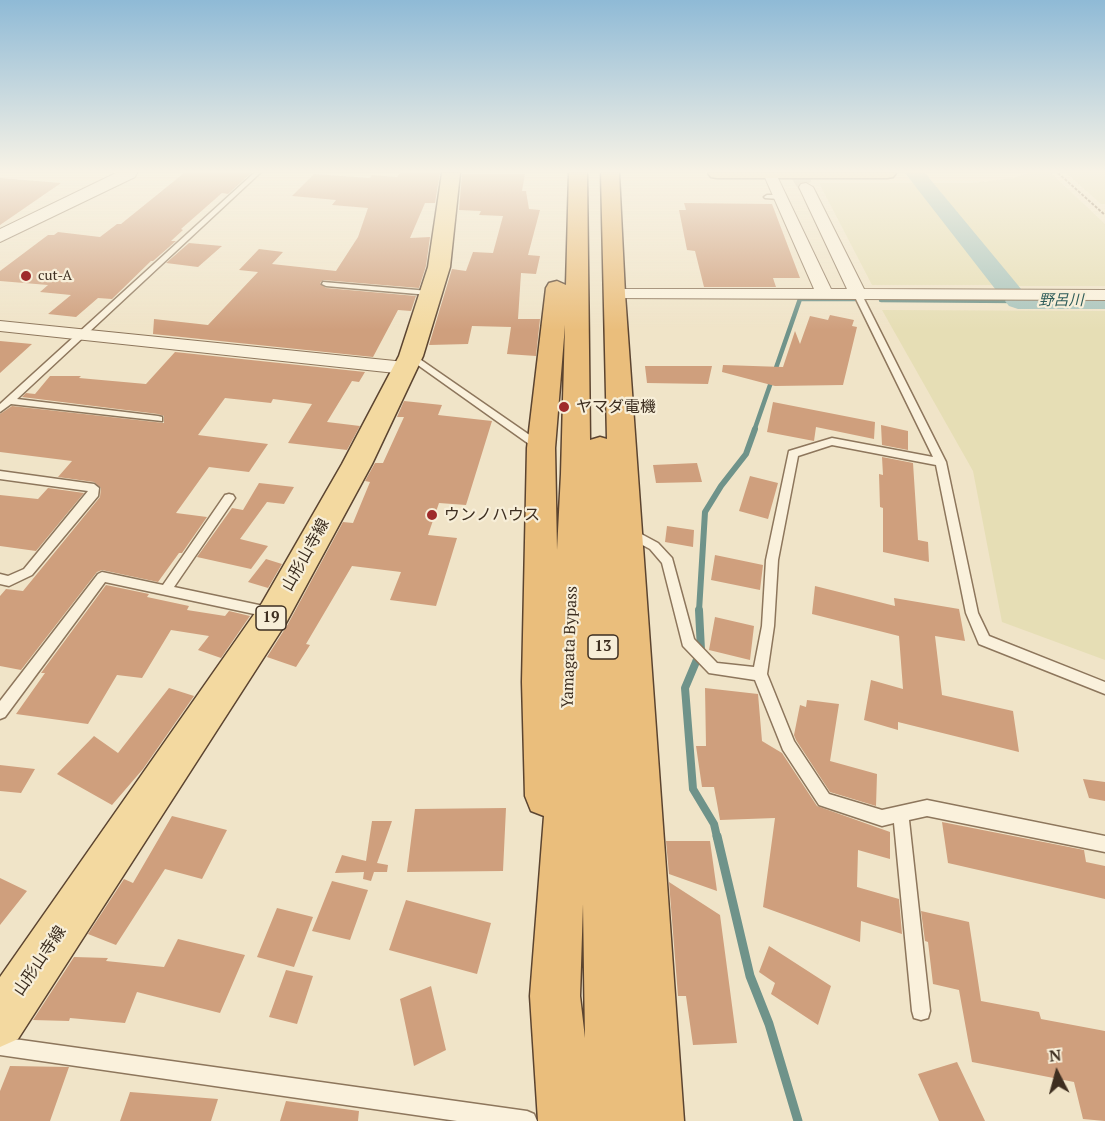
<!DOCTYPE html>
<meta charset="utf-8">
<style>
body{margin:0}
#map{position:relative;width:1105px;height:1121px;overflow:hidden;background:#f0e4c8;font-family:"PT Serif",serif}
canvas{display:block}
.north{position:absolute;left:1027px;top:1043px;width:60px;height:60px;-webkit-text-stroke:4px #f7eed8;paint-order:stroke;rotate:354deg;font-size:16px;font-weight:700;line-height:24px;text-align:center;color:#3d2e20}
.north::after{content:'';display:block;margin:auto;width:21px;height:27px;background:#3d2e20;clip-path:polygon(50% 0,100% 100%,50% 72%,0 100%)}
</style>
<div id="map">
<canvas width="1105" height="1121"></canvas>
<div class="north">N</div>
</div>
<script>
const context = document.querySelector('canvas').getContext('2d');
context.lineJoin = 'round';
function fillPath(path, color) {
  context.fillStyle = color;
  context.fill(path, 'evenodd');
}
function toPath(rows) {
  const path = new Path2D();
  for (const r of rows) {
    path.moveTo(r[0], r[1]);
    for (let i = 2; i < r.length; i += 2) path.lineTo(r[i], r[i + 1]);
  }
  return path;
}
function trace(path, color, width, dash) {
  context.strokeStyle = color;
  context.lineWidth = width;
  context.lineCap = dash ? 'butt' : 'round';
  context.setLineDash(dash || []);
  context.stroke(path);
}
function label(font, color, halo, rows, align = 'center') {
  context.font = font + ' "PT Serif","Noto Sans JP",serif';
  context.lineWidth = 4.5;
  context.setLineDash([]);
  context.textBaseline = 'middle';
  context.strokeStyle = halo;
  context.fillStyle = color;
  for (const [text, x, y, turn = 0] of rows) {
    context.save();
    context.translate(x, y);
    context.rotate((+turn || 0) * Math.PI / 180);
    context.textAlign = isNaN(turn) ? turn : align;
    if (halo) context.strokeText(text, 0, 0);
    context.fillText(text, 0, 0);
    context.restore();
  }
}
fillPath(toPath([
 [1027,173,1051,173,1105,224,1105,286,1016,286,933,183,972,183,1013,178],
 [1066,173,1105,173,1105,204,1101,204],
 [819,183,915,183,996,285,872,285],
 [882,310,1105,311,1105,660,1002,622,973,471]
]), '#e6deb5');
trace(toPath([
 [881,300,1018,301],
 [754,431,800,299,855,299]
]), '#6f938a', 4.5);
trace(toPath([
 [699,611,705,512,721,486,746,454,755,429]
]), '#6f938a', 6);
trace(toPath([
 [699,610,701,650,685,688,693,789,714,824,717,837]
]), '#6f938a', 8);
trace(toPath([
 [717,836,750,976,769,1024,798,1121]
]), '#6f938a', 9);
fillPath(toPath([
 [905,173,925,173,1017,284,1021,289,1018,293,1105,293,1105,309,1018,309,1009,306,1005,301,1008,297,999,294,905,173]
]), '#a9c4bc');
fillPath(toPath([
 [184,173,251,173,228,194,222,193,181,229,183,230,171,241,176,241,153,261,151,261,112,299,98,298,76,317,48,314,71,295,40,292,48,285,0,281,0,271,48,235,54,235,58,232,100,237,117,224,121,224],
 [400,173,440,173,435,203,425,203,410,238,430,237,426,266,419,288,323,280,320,283,326,288,416,296,411,311,398,310,373,357,153,334,154,319,208,325,258,272,239,270,259,249,283,252,272,264,336,271,358,237,368,208,332,205,336,200,292,196,314,174,370,178,372,175,397,177],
 [462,174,525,174,522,191,526,191,529,209,540,210,528,255,540,256,536,274,521,273,518,319,540,319,536,356,507,354,511,327,472,326,468,344,429,345,452,269,466,271,473,252,493,253,503,216,479,215,481,211,459,210],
 [0,178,61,183,0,225],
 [684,203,772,204,800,278,773,278,776,287,704,287,695,251,687,250,679,210,686,210],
 [189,243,222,246,198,267,166,263],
 [830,315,854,320,852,326,857,327,843,385,775,386,722,372,723,365,783,367,795,331,800,344,810,316,828,320],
 [0,341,32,344,0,373],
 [175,352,365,372,359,382,352,381,327,422,360,426,347,450,288,443,312,404,273,399,271,403,225,398,198,435,268,444,249,472,209,467,176,513,207,517,182,553,179,553,158,582,102,570,97,572,21,670,0,666,0,596,6,589,23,591,100,497,101,488,94,482,58,477,72,461,0,452,0,414,12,406,164,423,164,416,158,414,22,397,26,393,35,394,50,376,81,376,79,378,146,384],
 [645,366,712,366,708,384,647,383],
 [404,401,442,405,438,415,492,421,466,505,439,503,428,535,457,538,436,606,390,600,401,572,352,566,306,644,310,645,296,667,267,657,288,624,343,522,353,523,370,482,365,481,375,463,383,463,404,417,397,417],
 [773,402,875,422,874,439,816,427,814,441,767,432],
 [881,425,908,431,908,450,882,445],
 [882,457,913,463,918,540,928,542,929,562,883,552,883,508,880,507,879,474,883,475],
 [697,463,702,482,656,483,653,465],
 [750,476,778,483,768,519,739,511],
 [259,483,294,487,284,504,267,502,240,539,268,546,251,569,197,557,232,508,243,510],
 [48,488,84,493,36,551,0,546,0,495,38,499],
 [667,526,694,530,693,547,665,542],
 [715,555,763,565,760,590,711,580],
 [266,559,282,564,268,588,248,582],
 [106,585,149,594,147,597,189,606,187,610,225,616,229,611,250,616,221,658,198,650,209,636,171,630,142,678,117,675,88,724,16,714,45,673,41,673],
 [815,586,895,606,894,598,959,609,965,641,935,636,942,695,1013,711,1019,752,898,722,898,730,864,720,871,680,903,689,899,636,812,614],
 [715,617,754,626,750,660,709,650],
 [169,688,194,696,143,769,112,805,57,774,94,736,118,753],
 [705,688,758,694,762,741,782,753,817,806,890,832,890,859,858,850,857,887,899,899,902,934,861,921,860,942,763,907,775,818,720,820,714,787,702,787,696,746,706,746],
 [807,700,839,704,830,761,877,774,876,806,830,792,796,740,794,735,800,705,806,707],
 [0,765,35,769,21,793,0,791],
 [1083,779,1105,782,1105,801,1089,798],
 [506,808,503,871,407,872,415,809],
 [172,816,227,830,202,879,165,869,116,945,88,934,124,879,133,883],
 [372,821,392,821,377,863,388,865,387,872,374,872,371,881,363,879,364,872,335,873,342,855,366,861],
 [942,822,1084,850,1086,862,1105,866,1105,899,948,863],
 [666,841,710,841,717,891,669,874],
 [0,878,27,891,0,925],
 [332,881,368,890,350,940,312,931],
 [669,882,720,915,737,1043,693,1045,686,996,678,996],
 [406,900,491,923,477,974,389,950],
 [277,908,313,917,294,967,257,957],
 [921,911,969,922,981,1001,1039,1012,1041,1019,1105,1031,1105,1121,1083,1119,1074,1082,972,1062,959,990,933,984,928,942,925,941],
 [178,939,245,955,220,1013,137,992,125,1023,70,1018,69,1021,33,1020,74,957,108,958,106,961,164,967],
 [769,946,831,986,818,1025,771,994,775,983,759,972],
 [286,970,313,976,297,1024,269,1017],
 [431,986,446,1050,414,1066,400,999],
 [957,1062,985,1121,939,1121,918,1074],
 [10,1066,69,1067,50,1121,0,1121,0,1091],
 [130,1092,218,1099,211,1121,120,1121],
 [286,1101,359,1111,358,1121,280,1121]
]), '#cf9f7d');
trace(toPath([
 [797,173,806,187]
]), '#ccc0a6', 15, [15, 8]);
const service = toPath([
 [254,173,260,173,17,399,158,416,162,417,162,421,11,404,0,412,0,404,254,173],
 [767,195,779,195,782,197,779,199,765,198,764,197,767,195],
 [323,282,429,291,433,293,429,295,326,286,322,284,323,282],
 [855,293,862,295,946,462,978,613,989,636,1105,682,1105,694,979,644,966,613,936,465,832,445,798,456,778,560,774,626,767,674,794,741,829,794,882,810,927,800,1105,836,1105,852,927,816,909,820,930,1011,928,1018,921,1020,914,1018,912,1011,894,823,882,826,819,805,783,750,755,680,709,673,683,646,662,563,650,549,624,535,622,532,624,529,632,529,658,543,672,558,694,639,717,663,754,667,762,626,766,560,789,451,832,438,933,457,854,295,855,293],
 [411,353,544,445,545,447,544,449,536,449,408,358,408,354,411,353],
 [0,471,94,484,99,488,98,496,32,575,9,586,0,584,0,574,8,576,24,569,88,491,0,479,0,471],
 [229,494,233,495,235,498,233,501,174,587,273,608,278,609,279,613,278,617,273,618,105,582,5,717,0,719,0,701,98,574,102,572,163,585,225,495,229,494],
 [0,1037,527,1111,534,1114,537,1121,457,1121,0,1055,0,1037]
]);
const minor = toPath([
 [763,173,776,174,831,289,847,289,799,187,801,184,806,183,813,187,864,289,1105,290,1105,300,608,298,605,294,608,290,614,289,814,289,763,173],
 [0,321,405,362,412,364,415,368,412,372,405,374,0,331,0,321]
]);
const tertiary = toPath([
 [116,173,137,173,135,177,0,242,0,229,116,173]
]);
const primary = toPath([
 [442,173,460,173,450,267,423,356,372,464,286,623,18,1039,0,1047,0,977,262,603,342,464,399,356,428,267,442,173],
 [708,173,896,173,893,177,887,178,717,178,711,177,708,173]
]);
const trunk = toPath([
 [569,173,587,173,590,440,600,437,607,439,601,173,619,173,625,294,684,1121,538,1121,530,996,544,816,531,811,525,796,522,682,527,448,546,288,549,283,557,281,566,285,569,173],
 [565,325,561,474,557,550,555,448,565,325],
 [583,904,585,1038,580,996,583,904]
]);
trace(service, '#8d765c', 3);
trace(minor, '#8d765c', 2);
trace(tertiary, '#8d765c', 2);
trace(primary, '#5b4430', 3);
trace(trunk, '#5b4430', 3);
trace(toPath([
 [1058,173,1105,215]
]), '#8d765c', 2, [3, 1.5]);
fillPath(service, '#faf1dc');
fillPath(minor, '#faf1dc');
fillPath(tertiary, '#faf1dc');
fillPath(primary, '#f3d9a0');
fillPath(trunk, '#eabe7c');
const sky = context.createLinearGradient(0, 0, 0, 330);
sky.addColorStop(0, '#8fbad6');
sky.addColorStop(0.52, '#f8f3e6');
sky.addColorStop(1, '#f8f3e600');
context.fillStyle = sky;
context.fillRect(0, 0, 1105, 330);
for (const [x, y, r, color] of [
 [26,276,6,"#9e2a2b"],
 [564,407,6,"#9e2a2b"],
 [432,515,6,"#9e2a2b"]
]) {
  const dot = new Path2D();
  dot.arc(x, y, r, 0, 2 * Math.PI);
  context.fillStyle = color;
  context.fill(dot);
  trace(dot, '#f7eed8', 2);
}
label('14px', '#3d2e20', '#f7eed8', [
 ["cut-A",38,276]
], 'left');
label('italic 15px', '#2f5d5a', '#f7eed8', [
 ["野呂川",1061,301]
]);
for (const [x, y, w] of [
 [271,618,30],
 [603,647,30]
]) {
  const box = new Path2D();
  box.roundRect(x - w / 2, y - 12, w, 24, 4.5);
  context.fillStyle = '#f7eed8';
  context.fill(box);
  trace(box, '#3d2e20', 1.5);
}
label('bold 15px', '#3d2e20', null, [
 ["19",271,618],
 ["13",603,647]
]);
label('16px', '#3d2e20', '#f7eed8', [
 ["ヤマダ電機",576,407],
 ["ウンノハウス",444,515]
], 'left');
label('16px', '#3d2e20', '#f7eed8', [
 ["山形山寺線",306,555,-61],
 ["Yamagata Bypass",570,647,-88],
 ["山形山寺線",40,961,-56]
]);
</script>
